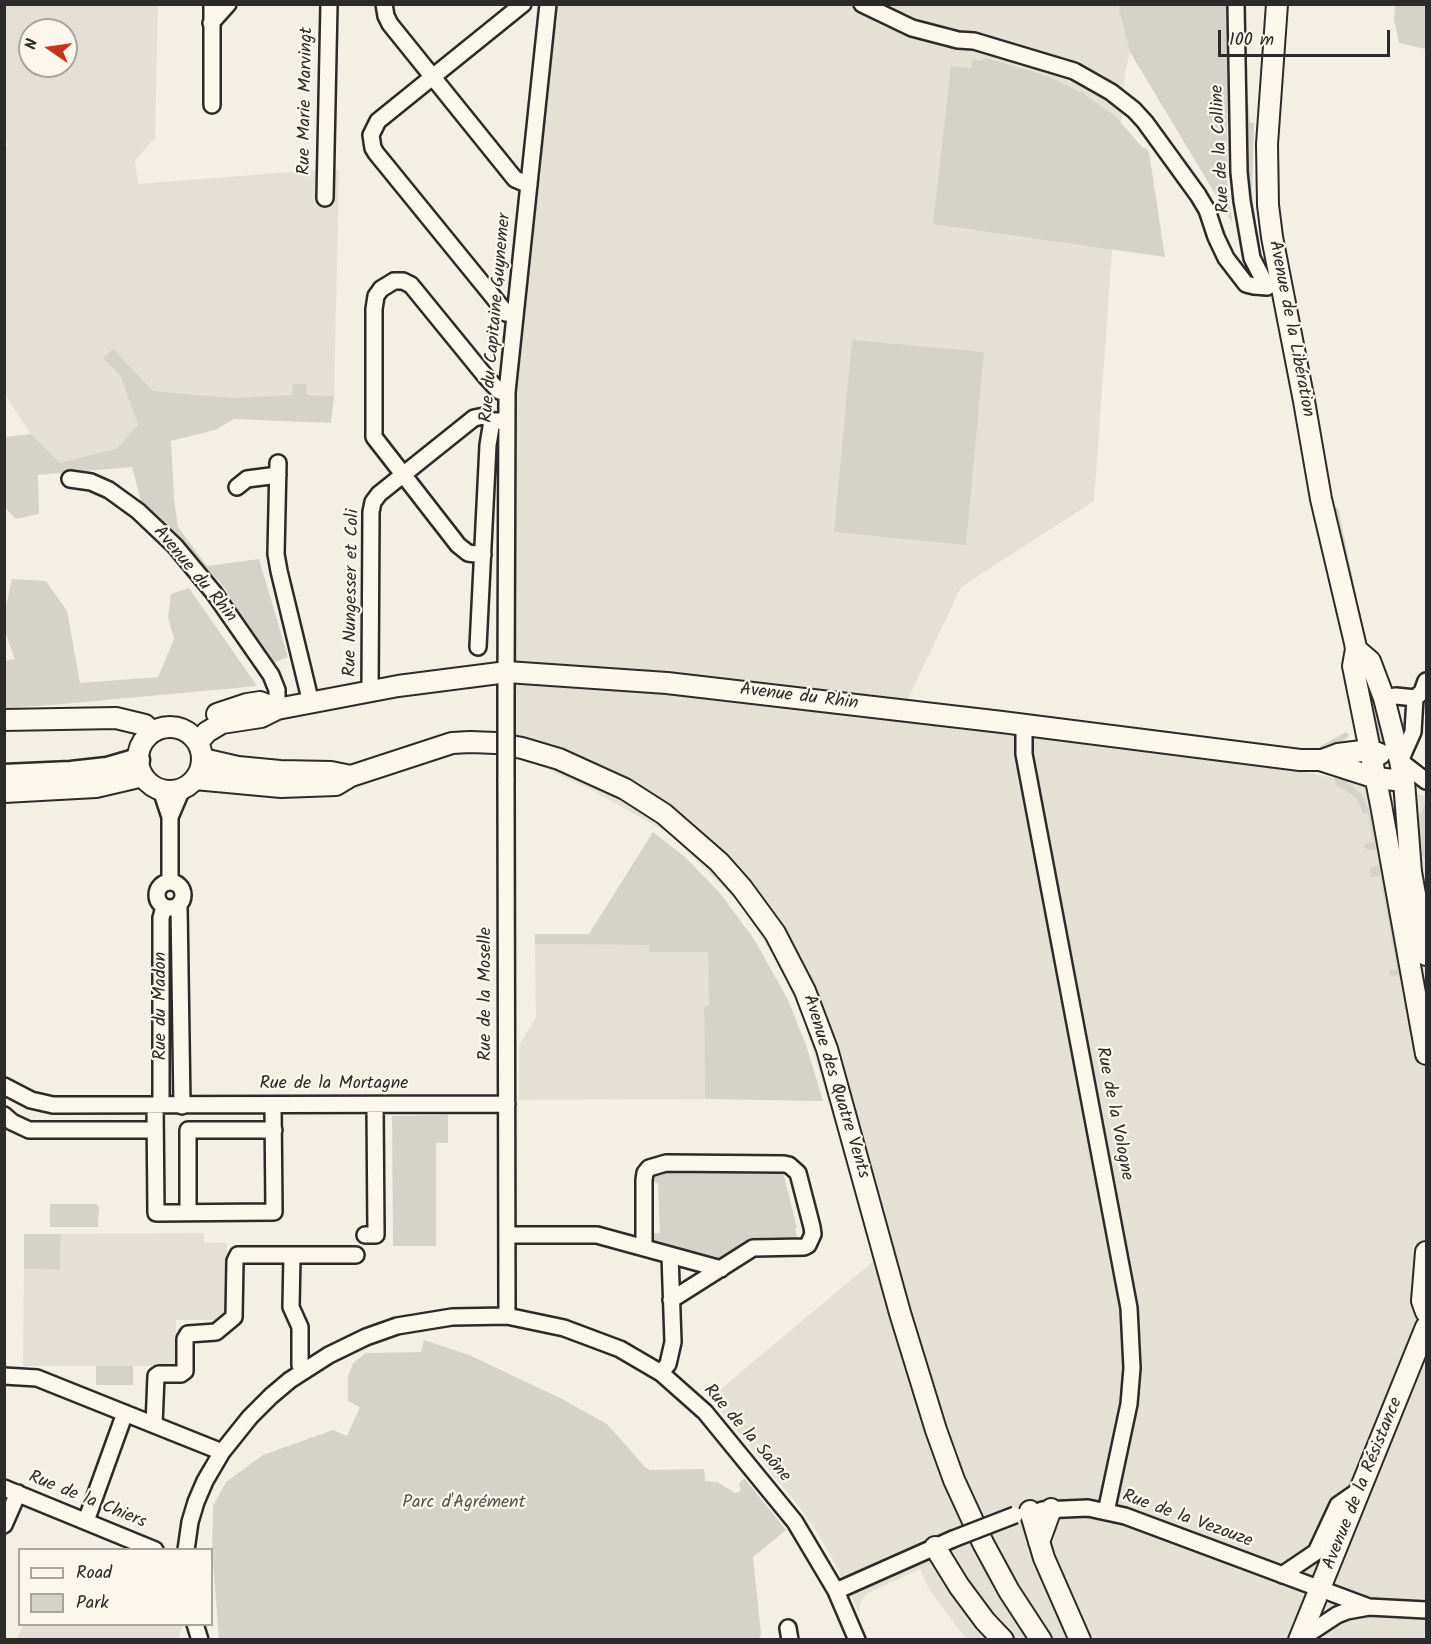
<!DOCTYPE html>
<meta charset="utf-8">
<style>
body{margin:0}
#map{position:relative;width:1431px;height:1644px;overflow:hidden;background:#f3efe4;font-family:Kalam,sans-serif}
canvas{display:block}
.frame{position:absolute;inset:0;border:6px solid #2b2b2b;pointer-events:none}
.legend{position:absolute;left:18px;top:1548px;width:195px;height:78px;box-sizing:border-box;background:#fbf7ec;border:2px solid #a8a59f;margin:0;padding:8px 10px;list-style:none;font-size:18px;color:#2b2b2b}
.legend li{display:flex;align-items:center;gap:12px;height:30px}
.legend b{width:30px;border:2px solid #a8a59f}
.north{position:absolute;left:18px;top:18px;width:60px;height:60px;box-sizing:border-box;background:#fbf7ec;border:2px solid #a8a59f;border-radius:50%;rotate:283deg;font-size:16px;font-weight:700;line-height:24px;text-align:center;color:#2b2b2b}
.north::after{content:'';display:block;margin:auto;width:21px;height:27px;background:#c8321e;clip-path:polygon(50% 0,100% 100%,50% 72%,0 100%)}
.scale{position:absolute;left:1218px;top:30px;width:172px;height:27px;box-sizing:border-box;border:3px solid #2b2b2b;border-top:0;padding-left:8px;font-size:18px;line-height:21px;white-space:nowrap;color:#2b2b2b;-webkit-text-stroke:4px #fbf7ec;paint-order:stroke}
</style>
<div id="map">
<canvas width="1431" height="1644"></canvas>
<div class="frame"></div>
<ul class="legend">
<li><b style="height:8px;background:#fbf7ec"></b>Road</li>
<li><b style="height:16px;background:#d5d2c9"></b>Park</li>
</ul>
<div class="north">N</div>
<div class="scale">100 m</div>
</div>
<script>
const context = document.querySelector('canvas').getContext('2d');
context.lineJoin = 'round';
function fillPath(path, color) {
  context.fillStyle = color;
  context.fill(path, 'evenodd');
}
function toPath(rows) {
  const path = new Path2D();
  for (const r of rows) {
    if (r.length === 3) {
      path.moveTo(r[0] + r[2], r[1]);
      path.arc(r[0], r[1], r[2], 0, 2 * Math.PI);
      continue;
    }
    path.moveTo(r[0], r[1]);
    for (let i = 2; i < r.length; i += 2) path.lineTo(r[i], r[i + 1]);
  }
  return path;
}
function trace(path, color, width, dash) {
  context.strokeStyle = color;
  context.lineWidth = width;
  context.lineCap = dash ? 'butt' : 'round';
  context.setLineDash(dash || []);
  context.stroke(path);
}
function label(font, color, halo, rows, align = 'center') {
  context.font = font + ' Kalam,sans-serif';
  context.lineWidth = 4.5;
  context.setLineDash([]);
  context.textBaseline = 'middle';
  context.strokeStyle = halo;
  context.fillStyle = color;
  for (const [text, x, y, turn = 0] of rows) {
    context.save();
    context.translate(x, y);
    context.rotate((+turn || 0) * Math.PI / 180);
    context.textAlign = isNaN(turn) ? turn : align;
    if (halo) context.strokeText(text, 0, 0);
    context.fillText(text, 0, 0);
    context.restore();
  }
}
fillPath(toPath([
 [5,5,158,5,155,138,135,160,138,184,316,170,339,170,334,396,307,395,234,398,153,391,103,359,121,377,138,425,117,448,60,463,31,434,5,395,4,147,8,146,5,140],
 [30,30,66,30,66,66,30,66],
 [550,5,1118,5,1130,52,1125,73,1094,501,961,587,907,701,1269,765,1426,796,1426,1639,966,1639,929,1589,920,1569,866,1594,860,1605,859,1613,832,1558,817,1532,793,1499,710,1398,876,1259,794,988,740,904,669,833,586,787,517,755,502,668,500,394],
 [535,944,649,945,650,952,709,952,709,1006,704,1007,705,1099,519,1100,519,1045,536,1018],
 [204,1233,204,1242,227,1243,227,1309,215,1320,176,1320,177,1366,23,1366,24,1269,60,1270,61,1234],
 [183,1625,178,1639,17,1639,23,1625]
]), '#e4e0d6');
fillPath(toPath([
 [1118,5,1228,5,1227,182,1232,222,1130,52],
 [1395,5,1426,5,1426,49,1399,43,1394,19],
 [986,58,1047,76,1083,93,1116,117,1143,148,1146,148,1149,152,1165,257,933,224,951,66,971,68,972,60,980,61],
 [1244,79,1246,79,1250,122,1254,123,1252,191,1260,258,1252,225,1247,191],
 [852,340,984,352,966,545,834,532],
 [113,349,153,391,234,398,292,395,293,384,306,384,307,395,334,396,331,423,234,419,215,430,171,441,174,498,178,527,207,566,259,559,288,657,273,663,221,583,172,534,141,501,132,467,38,475,39,514,16,519,5,508,4,437,31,434,60,463,117,448,138,425,121,377,103,358],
 [1335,508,1338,508,1356,594,1352,594],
 [12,579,46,581,67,611,80,683,158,677,174,639,168,617,171,594,189,588,257,686,52,705,5,708,5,661,15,659,4,629,5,611],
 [1378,710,1388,742,1378,741,1373,718],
 [1346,732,1349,736,1343,741,1320,750,1319,747],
 [1335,778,1346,781,1362,795,1369,810,1376,849,1368,850,1365,848,1365,844,1373,842,1368,813,1363,814,1358,800,1350,793,1336,785],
 [1426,803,1426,859,1419,853,1419,816],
 [653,832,685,857,719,892,754,939,788,1000,806,1045,823,1101,705,1099,704,1007,709,1005,708,952,649,952,649,945,535,944,535,934,589,934],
 [1379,865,1400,974,1391,976,1389,971,1397,969,1380,876,1371,877,1370,868],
 [448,1115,448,1143,436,1143,436,1246,393,1246,392,1116],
 [656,1172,783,1172,797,1228,795,1228,797,1237,756,1238,723,1257,713,1260,657,1245,653,1240,652,1233,660,1233,658,1183,650,1182],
 [50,1204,96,1204,99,1207,98,1227,50,1227],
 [24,1234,61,1234,60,1270,24,1269],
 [424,1340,469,1355,562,1399,607,1424,645,1467,650,1470,704,1469,705,1481,717,1482,735,1493,741,1491,739,1484,744,1478,786,1530,753,1557,761,1634,759,1639,219,1639,212,1550,213,1506,226,1482,263,1455,333,1430,347,1436,360,1407,348,1401,348,1376,353,1363,366,1353,421,1352],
 [96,1366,133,1366,133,1385,96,1385]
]), '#d5d2c9');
const minor = toPath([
 [212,4,212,105],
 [384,4,386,16,390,24,515,179,529,185],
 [862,4,912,28,958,40,974,41,1074,71,1111,92,1134,110,1145,122,1198,195,1207,210,1216,237,1226,258,1246,284,1254,286,1267,287,1280,278],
 [1236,4,1239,172,1242,201,1252,258,1267,287],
 [211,23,228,4],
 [325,198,329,4],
 [515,314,506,313,503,309,376,153,373,148,371,135,378,121,523,4],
 [278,463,276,554,279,571,311,703],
 [70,479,91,482,109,490,138,511,175,546,214,593,271,675,277,690,277,709],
 [237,487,247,479,278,475],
 [483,555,468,553,458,545,374,437,374,309,376,296,381,289,394,281,403,281,411,285,486,377,499,391,507,392],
 [478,647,488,445,492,421,502,421],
 [370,692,371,512,373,502,379,494,474,418,484,416,492,421],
 [506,692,507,392,548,4],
 [1384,698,1396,696,1415,698],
 [1415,698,1413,732,1400,761,1426,781],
 [1415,698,1422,692,1426,681],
 [1024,725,1024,754,1129,1308,1132,1368,1129,1404,1106,1512],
 [506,780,507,1316],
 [161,790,170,817,170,882],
 [170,817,182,789],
 [170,895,13],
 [179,905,182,1106],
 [4,1086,31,1100,53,1105,507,1104],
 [155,1105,156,1213,274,1212,273,1105],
 [161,1105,161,918,164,907],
 [4,1115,12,1122,29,1130,155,1130],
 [188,1212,188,1130,274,1130],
 [365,1235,376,1235,375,1105],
 [507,1235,597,1235,721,1269],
 [644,1248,644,1180,645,1173,649,1168,666,1163,784,1164,789,1165,798,1173,812,1227,813,1234,808,1245,804,1247,753,1248,671,1300],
 [292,1255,291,1307,300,1327,300,1365,304,1371],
 [661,1373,668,1364,673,1342,670,1255],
 [4,1376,37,1378,222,1452],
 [154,1425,156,1376,159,1374,181,1374,185,1371,185,1339,188,1334,216,1332,234,1317,235,1261,238,1255,356,1255],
 [4,1488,155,1550],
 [1042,1510,1088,1508,1125,1516,1369,1607,1426,1610],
 [86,1521,125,1413],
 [4,1525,18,1493],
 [186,1550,190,1522,196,1502,205,1481,222,1452,250,1417,271,1396,290,1380,329,1355,366,1337,397,1326,452,1317,507,1316,564,1328,620,1349,661,1373,705,1412,795,1522,836,1591,857,1640],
 [1282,1575,1316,1552,1338,1505,1361,1489],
 [836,1591,953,1539],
 [195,1624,200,1640],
 [788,1628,790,1640],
 [1299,1640,1337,1615,1347,1611,1369,1607]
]);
const major = toPath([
 [1277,4,1267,144,1268,205,1272,237,1304,401,1321,499,1355,643,1356,649,1353,666,1381,805,1426,1054],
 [1356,649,1370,661,1384,698,1400,761,1404,781,1411,872,1426,955],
 [217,714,247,704,260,702,277,709],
 [4,720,116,718,145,725,152,732],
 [170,759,32],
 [198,742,207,732,222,723,261,717,277,709,398,686,507,672,667,683,1002,722,1300,760,1320,760,1376,778,1404,781],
 [203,759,238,767,280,771,331,772,351,776],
 [1322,760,1338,754,1370,750,1380,754],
 [195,779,281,787,336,785,351,776,452,743,470,742,496,743,522,748,559,759,625,789,664,814,719,862,742,888,775,933,805,991,827,1049,900,1313,936,1430,954,1480,983,1543,1009,1591,1041,1640],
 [4,792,96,787,143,776],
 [1426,1252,1422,1301,1426,1312],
 [1030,1511,1044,1558,1080,1640],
 [1039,1542,1051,1509],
 [935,1547,959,1586,985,1621,1003,1640],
 [1299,1640,1426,1327]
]);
const highway = toPath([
 [4,776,71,773,107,769,138,760]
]);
trace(minor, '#2b2b2b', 20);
trace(major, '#2b2b2b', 24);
trace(highway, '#2b2b2b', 27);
trace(minor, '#fbf7ec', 15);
trace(major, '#fbf7ec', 20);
trace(highway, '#fbf7ec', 22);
const minorBridge = toPath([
 [506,692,506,780],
 [953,1539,1015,1515]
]);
trace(minorBridge, '#2b2b2b', 20, []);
trace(minorBridge, '#fbf7ec', 15);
label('18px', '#2b2b2b', '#fbf7ec', [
 ["Rue Marie Marvingt",307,101,-89],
 ["Rue de la Colline",1222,149,-93],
 ["Rue du Capitaine Guynemer",497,318,-85],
 ["Avenue de la Libération",1290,329,79],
 ["Avenue du Rhin",194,575,50],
 ["Rue Nungesser et Coli",353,593,-89],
 ["Avenue du Rhin",799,698,7],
 ["Rue de la Moselle",487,994,-90],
 ["Rue du Madon",162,1006,-90],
 ["Rue de la Mortagne",334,1085],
 ["Avenue des Quatre Vents",835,1087,73],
 ["Rue de la Vologne",1113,1114,79],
 ["Rue de la Saône",746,1434,49],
 ["Avenue de la Résistance",1364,1484,-68],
 ["Rue de la Chiers",87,1501,22],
 ["Rue de la Vezouze",1187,1520,20]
]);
label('18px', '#565552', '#fbf7ec', [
 ["Parc d'Agrément",464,1504]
]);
</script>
